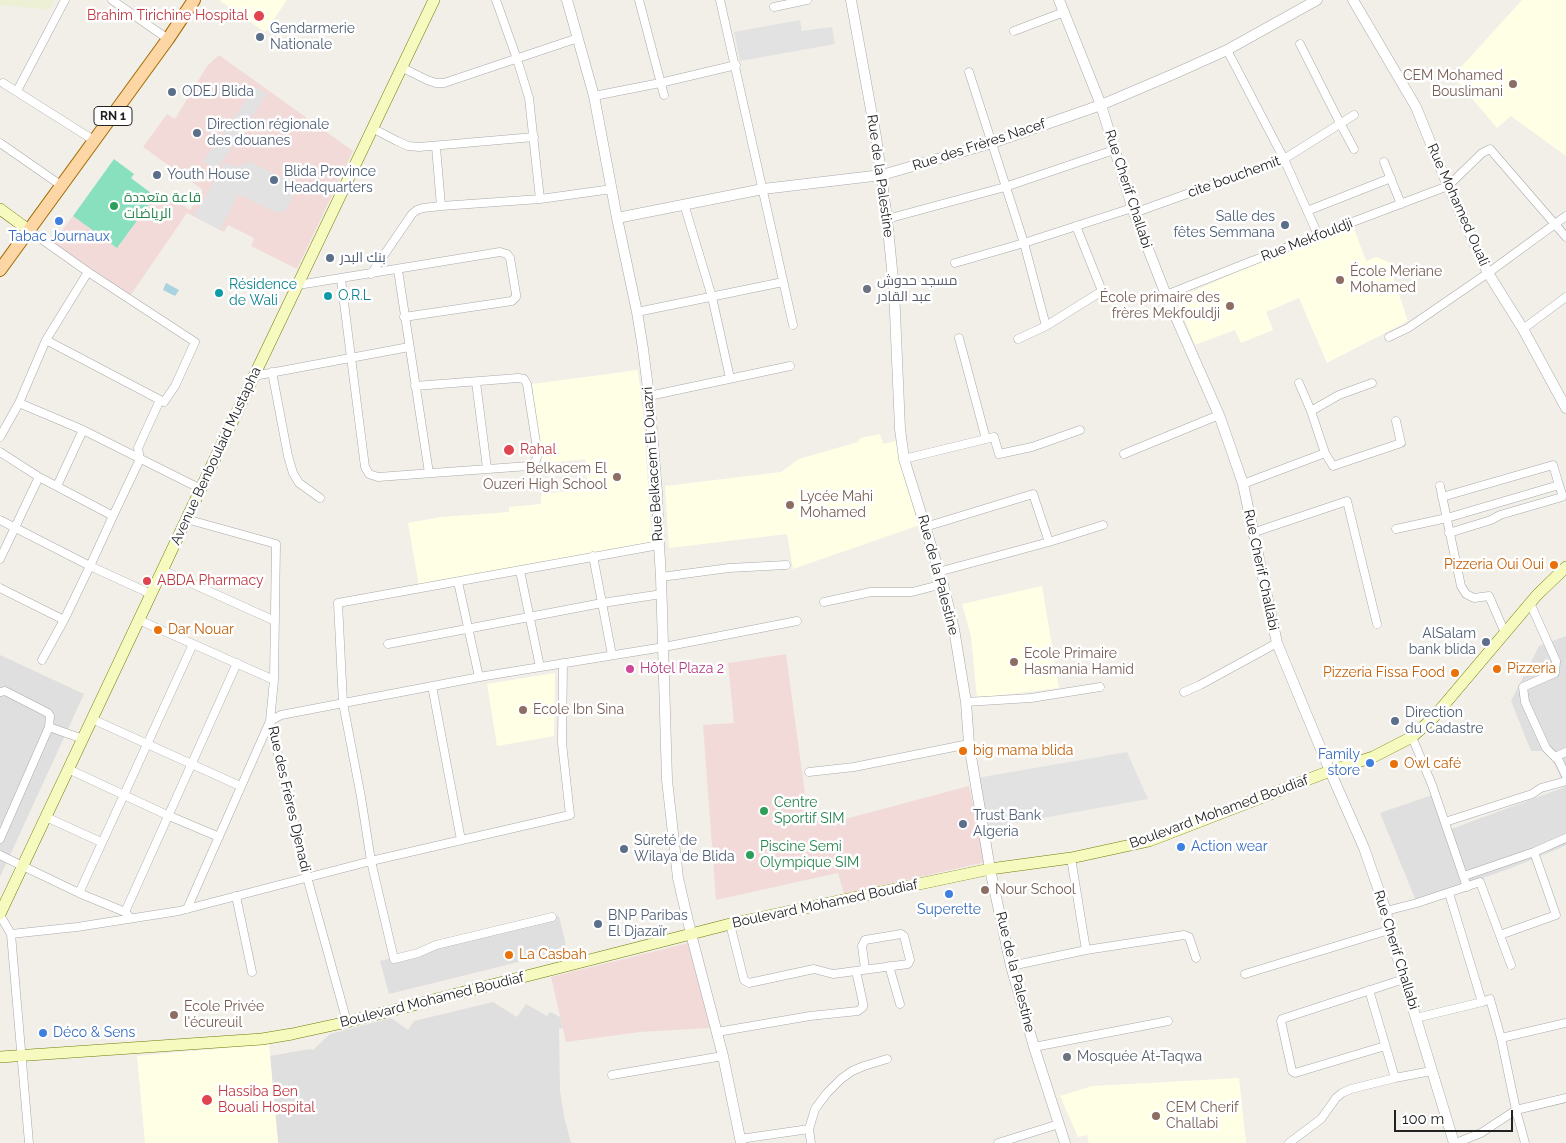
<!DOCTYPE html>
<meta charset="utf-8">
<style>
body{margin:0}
#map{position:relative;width:1566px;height:1143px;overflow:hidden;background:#f2efe9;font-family:Raleway,sans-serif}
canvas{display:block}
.scale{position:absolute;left:1394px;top:1110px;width:119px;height:22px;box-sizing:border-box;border:2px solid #222;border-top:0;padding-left:6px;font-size:15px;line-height:18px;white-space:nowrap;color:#222;-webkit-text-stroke:4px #fff;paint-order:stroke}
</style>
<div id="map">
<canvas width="1566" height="1143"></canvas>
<div class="scale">100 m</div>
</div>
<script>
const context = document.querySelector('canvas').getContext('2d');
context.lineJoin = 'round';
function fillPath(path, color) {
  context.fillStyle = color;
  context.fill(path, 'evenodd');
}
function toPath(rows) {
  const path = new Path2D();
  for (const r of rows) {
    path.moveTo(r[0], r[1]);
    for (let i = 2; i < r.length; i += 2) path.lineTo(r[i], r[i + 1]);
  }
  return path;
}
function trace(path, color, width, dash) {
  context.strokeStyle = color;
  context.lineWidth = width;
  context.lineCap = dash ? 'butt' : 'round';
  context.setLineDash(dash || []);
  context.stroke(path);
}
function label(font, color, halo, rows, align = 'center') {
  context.font = font + ' Raleway,Cairo,sans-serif';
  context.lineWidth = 5;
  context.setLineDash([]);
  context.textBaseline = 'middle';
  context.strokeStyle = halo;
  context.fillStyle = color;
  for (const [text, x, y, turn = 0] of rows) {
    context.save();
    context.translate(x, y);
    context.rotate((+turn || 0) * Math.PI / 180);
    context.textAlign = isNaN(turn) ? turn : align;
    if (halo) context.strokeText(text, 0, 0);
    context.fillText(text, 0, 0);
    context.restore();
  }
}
fillPath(toPath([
 [1566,636,1566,845,1558,849,1506,870,1416,901,1380,813,1432,795,1446,831,1565,787,1555,765,1550,758,1543,751,1531,751,1511,701,1539,646],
 [0,655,84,694,0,877],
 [559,916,567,950,389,994,380,961],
 [493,1002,517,1017,526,1004,547,1016,550,1012,560,1017,563,1028,559,1029,560,1090,564,1116,571,1143,278,1143,270,1056,310,1049,313,1050,330,1034,391,1018,408,1030,414,1021]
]), '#e0dfdf');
fillPath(toPath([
 [219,55,353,151,297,269,251,246,254,238,228,225,224,232,187,213,130,296,53,242,73,216,117,248,155,196,166,204,171,197,190,210,203,190,143,147,167,114,175,119,207,66],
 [786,654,809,823,828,819,830,823,969,786,986,862,844,894,838,873,716,900,703,725,734,723,728,663],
 [688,943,710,1028,640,1032,566,1042,551,977]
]), '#f2dad9');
fillPath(toPath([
 [219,0,287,0,265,32],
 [1522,0,1566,0,1566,156,1511,116,1497,128,1453,76],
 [1353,226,1366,261,1377,257,1388,262,1408,321,1327,363,1299,298,1266,312,1273,330,1241,343,1235,330,1195,345,1176,299,1275,255],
 [638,370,643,414,652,543,419,586,408,523,441,517,509,512,509,507,541,504,541,494,588,489,585,459,542,464,532,384],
 [880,434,883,444,896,441,920,525,793,569,787,534,669,548,665,486,781,472,799,459,858,442,860,438],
 [1042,586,1059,688,977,698,971,636,962,604],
 [555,673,554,736,497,746,487,684],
 [269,1044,278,1143,145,1143,137,1056],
 [1239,1078,1246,1143,1089,1143,1087,1135,1078,1137,1060,1096,1092,1086]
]), '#ffffe5');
fillPath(toPath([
 [0,0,54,0,49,10,0,5]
]), '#eef0d5');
fillPath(toPath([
 [114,159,134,174,131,178,155,196,117,248,73,216]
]), '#88e0be');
fillPath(toPath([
 [800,20,802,31,832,27,835,44,740,61,734,32],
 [256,87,267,94,216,171,203,161],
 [250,162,291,182,292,198,287,209,278,213,238,194,220,230,194,216,225,163,235,167],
 [1127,752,1148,799,987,828,977,778]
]), '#e2e2e2');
fillPath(toPath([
 [166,283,179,290,175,296,163,290]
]), '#aad3df');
const minor = toPath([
 [112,0,168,39],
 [496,0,517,59,529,98,540,199,612,189],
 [639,0,664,95],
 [720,0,793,325],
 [774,7,807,0],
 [1014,31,1064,12],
 [1300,44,1340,123,1354,149],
 [1227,50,1284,159,1318,235],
 [401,67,427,80,436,83,444,83,578,38],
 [969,72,1024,243,1046,326],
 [3,83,95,141],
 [17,91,65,0],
 [594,96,660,83,736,65],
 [372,128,397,141,408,146,419,147,534,137],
 [0,143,62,186],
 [436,147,441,206],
 [1384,162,1401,204],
 [684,204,712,297,730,378],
 [1307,211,1391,178],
 [1134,213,1284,159,1354,115],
 [887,219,1005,187,1114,150],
 [30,231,88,272,195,342,175,386,164,402,46,340],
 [955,263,1024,243,1132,208],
 [398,270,429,473],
 [371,274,412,214,417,210,423,208,441,206,540,199],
 [341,279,365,467,369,474,378,477,529,466,535,462,538,455,527,384,524,379,518,378,415,386],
 [298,285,500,252,507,254,510,258,516,294,516,297,512,301,404,317],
 [1166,295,1318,235,1448,186,1482,153,1490,149,1566,237],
 [637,312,783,282],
 [1523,329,1566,297],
 [1389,337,1408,328,1488,273,1566,216],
 [959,338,986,439],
 [1018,339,1046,326,1102,291,1076,226],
 [272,372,288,456,293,473,299,483,320,498],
 [254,376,409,347],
 [476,382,487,468],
 [1299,383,1311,411,1325,453,1333,466,1401,443,1396,421],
 [649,396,790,366],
 [19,403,83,430,201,489],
 [1311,411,1339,395,1372,383],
 [0,437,19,403,46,340,88,272],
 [0,452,39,477,113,516,90,566,151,594],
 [1124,454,1219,415],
 [904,459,994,437,999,454,1032,447,1080,430],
 [1243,484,1325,453],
 [57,486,83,430],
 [1440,486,1461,586,1466,594,1474,598,1489,596,1505,633],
 [113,516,140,459,138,448,160,400],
 [186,519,276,544,274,680,270,721,307,877,347,1022],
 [0,520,90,566,64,620],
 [925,527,1033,494,1049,542],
 [1396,529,1447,518,1559,485,1553,465,1442,497],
 [1252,533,1347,501,1377,624],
 [1449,533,1491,520,1500,515,1562,497,1562,494,1559,485],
 [593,556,612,655],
 [0,559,39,477],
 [162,570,275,621],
 [520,571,540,667],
 [938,572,1049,542,1103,525],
 [661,577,729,568,786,565],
 [458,582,479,677],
 [0,588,64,620,42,660],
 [824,602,871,592,912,592,943,584],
 [1530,603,1556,661,1555,673,1523,687,1525,702,1546,748,1559,761,1566,776],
 [139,620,274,680],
 [388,644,602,603,662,594],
 [432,686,461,840],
 [0,692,5,691,9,693,48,713,50,716,49,727,0,839],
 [1184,692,1200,685,1277,643],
 [966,702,1031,698,1100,687],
 [92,719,240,786],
 [49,727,83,739],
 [1412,737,1432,785,1467,887],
 [1555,757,1566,752],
 [68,769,167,815,219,837],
 [809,772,854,767,969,744],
 [46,817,101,842],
 [1445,822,1532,794,1541,788,1566,781],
 [0,855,79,893,125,912,128,915],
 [1071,858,1086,950],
 [1464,876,1534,852,1566,838],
 [79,893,193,644],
 [236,896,252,972],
 [187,909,270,721,281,715,485,676,664,647,797,621],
 [1386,911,1417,903,1480,882,1511,965],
 [125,912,237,663],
 [0,915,11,934,29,1143],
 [552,917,436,945,418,953,394,959,371,861,361,797,343,703,338,603,659,545],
 [730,924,744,980,749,983,814,969,833,974,908,964,910,960,904,936,901,934,865,940,862,946,865,969],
 [11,934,77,927,179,911,371,861,570,815,562,743,563,663],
 [1500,935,1556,915,1534,852],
 [889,966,900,1004],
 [1011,966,1086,950,1184,935,1189,937,1196,958],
 [1245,974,1389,930],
 [1369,990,1395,1078],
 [1416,1018,1482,1002,1449,893],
 [717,1032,810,1016,858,1011,863,1007,863,1003,856,971],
 [1501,1038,1566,1023],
 [1385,1046,1295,1073,1292,1071,1281,1021,1282,1019,1404,979],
 [1034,1047,1168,1021],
 [612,1075,723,1056],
 [809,1129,815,1109,827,1093,841,1079,852,1071,864,1066,887,1059],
 [740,1139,809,1129,811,1143],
 [998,1143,1059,1124],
 [1289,1143,1321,1119,1336,1098,1342,1093,1351,1089,1395,1078,1431,1071],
 [1456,1143,1481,1133,1516,1110,1501,1038,1490,999,1482,1002],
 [1525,1143,1516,1110,1566,1098]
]);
const tertiary = toPath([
 [567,0,594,96,617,218,637,312,643,349,649,396,657,492,659,545,661,577,667,780,678,878,691,934,723,1056,741,1143],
 [851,0,876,137,887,219,894,289,900,429,904,459,943,584,954,629,966,702,969,744,990,869,1011,966,1034,1047,1065,1143],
 [1059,0,1101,105,1134,213,1166,295,1219,415,1230,446,1243,484,1277,643,1330,771,1364,848,1386,911,1389,930,1454,1143],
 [1353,0,1416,107,1448,186,1488,273,1523,329,1566,408],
 [617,218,763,189,882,175,992,143,1101,105,1176,73,1227,50,1317,0]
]);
const secondary = toPath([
 [0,209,30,231],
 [0,914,254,376,434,0],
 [0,1057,262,1039,292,1034,347,1022,730,924,990,869,1071,858,1149,841,1330,771,1373,757,1412,737,1433,718,1537,595,1566,567]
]);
const primary = toPath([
 [0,270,168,39,194,0]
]);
trace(minor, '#a9a9a9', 9);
trace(tertiary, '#a9a9a9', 11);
trace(secondary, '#707d05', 12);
trace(primary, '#a06b00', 14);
trace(minor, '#fff', 8);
trace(tertiary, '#fff', 10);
trace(secondary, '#f7fabf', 11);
trace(primary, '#fcd6a4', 12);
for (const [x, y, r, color] of [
 [259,16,6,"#e0444e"],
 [260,37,5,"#5c6f8a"],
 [1513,84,5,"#8d6e63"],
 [172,92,5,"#5c6f8a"],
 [197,133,5,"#5c6f8a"],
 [157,175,5,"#5c6f8a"],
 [274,180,5,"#5c6f8a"],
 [114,206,5,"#2e9e5b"],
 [59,221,5,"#3f7fe0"],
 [1285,225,5,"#5c6f8a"],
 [330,258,5,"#5c6f8a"],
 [1340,280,5,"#8d6e63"],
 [867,289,5,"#6b7280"],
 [219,293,5,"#0f9aa8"],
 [328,296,5,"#0f9aa8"],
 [1230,306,5,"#8d6e63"],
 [509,450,6,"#e0444e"],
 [617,477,5,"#8d6e63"],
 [790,505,5,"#8d6e63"],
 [1554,565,5,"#e8710a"],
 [147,581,5,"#e0444e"],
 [158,630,5,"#e8710a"],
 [1486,642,5,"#5c6f8a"],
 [1014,662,5,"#8d6e63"],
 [630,669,5,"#d1479c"],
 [1497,669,5,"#e8710a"],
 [1455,673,5,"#e8710a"],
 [523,710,5,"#8d6e63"],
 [1395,721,5,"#5c6f8a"],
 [963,751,5,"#e8710a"],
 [1370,763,5,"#3f7fe0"],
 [1394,764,5,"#e8710a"],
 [764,811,5,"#2e9e5b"],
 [963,824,5,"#5c6f8a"],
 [1181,847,5,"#3f7fe0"],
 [624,849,5,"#5c6f8a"],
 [750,855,5,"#2e9e5b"],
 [985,890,5,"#8d6e63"],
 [949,894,5,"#3f7fe0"],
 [598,924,5,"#5c6f8a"],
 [509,955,5,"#e8710a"],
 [174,1015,5,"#8d6e63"],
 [43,1033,5,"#3f7fe0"],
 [1067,1057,5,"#6b7280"],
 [207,1100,6,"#e0444e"],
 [1156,1116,5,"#8d6e63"]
]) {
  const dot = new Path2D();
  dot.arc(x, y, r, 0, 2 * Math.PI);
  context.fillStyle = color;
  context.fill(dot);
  trace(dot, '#fff', 2);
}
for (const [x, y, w] of [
 [113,116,38]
]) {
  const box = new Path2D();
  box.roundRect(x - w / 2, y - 9.5, w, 19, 4);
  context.fillStyle = '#fff';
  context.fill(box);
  trace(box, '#222', 1);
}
label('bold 12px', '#222', null, [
 ["RN 1",113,116]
]);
label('14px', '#be3a42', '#fff', [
 ["Brahim Tirichine Hospital",248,16,"right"],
 ["Rahal",520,450],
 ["ABDA Pharmacy",157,581],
 ["Hassiba Ben",218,1092],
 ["Bouali Hospital",218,1108]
], 'left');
label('14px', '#4e5e75', '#fff', [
 ["Gendarmerie",270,29],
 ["Nationale",270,45],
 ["ODEJ Blida",182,92],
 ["Direction régionale",207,125],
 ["des douanes",207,141],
 ["Blida Province",284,172],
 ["Headquarters",284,188],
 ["Youth House",167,175],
 ["Salle des",1275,217,"right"],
 ["fêtes Semmana",1275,233,"right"],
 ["بنك البدر",340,258],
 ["AlSalam",1476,634,"right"],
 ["bank blida",1476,650,"right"],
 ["Direction",1405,713],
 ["du Cadastre",1405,729],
 ["Trust Bank",973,816],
 ["Algeria",973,832],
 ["Sûreté de",634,841],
 ["Wilaya de Blida",634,857],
 ["BNP Paribas",608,916],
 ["El Djazaïr",608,932]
], 'left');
label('14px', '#785e54', '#fff', [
 ["CEM Mohamed",1503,76,"right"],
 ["Bouslimani",1503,92,"right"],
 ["École Meriane",1350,272],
 ["Mohamed",1350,288],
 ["École primaire des",1220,298,"right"],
 ["frères Mekfouldji",1220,314,"right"],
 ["Belkacem El",607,469,"right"],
 ["Ouzeri High School",607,485,"right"],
 ["Lycée Mahi",800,497],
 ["Mohamed",800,513],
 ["Ecole Primaire",1024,654],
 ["Hasmania Hamid",1024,670],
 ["Ecole Ibn Sina",533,710],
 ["Nour School",995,890],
 ["Ecole Privée",184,1007],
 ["l'écureuil",184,1023],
 ["CEM Cherif",1166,1108],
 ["Challabi",1166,1124]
], 'left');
label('14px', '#222', '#fff', [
 ["Rue des Frères Nacef",979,145,-18],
 ["Rue de la Palestine",880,176,82],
 ["cite bouchemit",1234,177,-20],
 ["Rue Cherif Challabi",1128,189,72],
 ["Rue Mohamed Ouali",1458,205,66],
 ["Rue Mekfouldji",1307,240,-21],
 ["Avenue Benboulaid Mustapha",216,456,-65],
 ["Rue Belkacem El Ouazri",653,464,-94],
 ["Rue Cherif Challabi",1261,570,78],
 ["Rue de la Palestine",938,575,75],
 ["Rue des Frères Djenadi",289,799,77],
 ["Boulevard Mohamed Boudiaf",1219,812,-20],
 ["Boulevard Mohamed Boudiaf",825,904,-12],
 ["Rue Cherif Challabi",1396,950,73],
 ["Rue de la Palestine",1015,972,76],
 ["Boulevard Mohamed Boudiaf",432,1000,-14]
]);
label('14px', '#27864d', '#fff', [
 ["قاعة متعددة",124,198],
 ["الرياضات",124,214],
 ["Centre",774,803],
 ["Sportif SIM",774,819],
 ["Piscine Semi",760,847],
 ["Olympique SIM",760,863]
], 'left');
label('14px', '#366cbe', '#fff', [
 ["Tabac Journaux",59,237],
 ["Family",1360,755,"right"],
 ["store",1360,771,"right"],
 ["Action wear",1191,847,"left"],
 ["Superette",949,910],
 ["Déco & Sens",53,1033,"left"]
]);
label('14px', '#5b616d', '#fff', [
 ["مسجد حدوش",877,281],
 ["عبد القادر",877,297],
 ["Mosquée At-Taqwa",1077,1057]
], 'left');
label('14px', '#0d838f', '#fff', [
 ["Résidence",229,285],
 ["de Wali",229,301],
 ["O.R.L",338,296]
], 'left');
label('14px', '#c56008', '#fff', [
 ["Pizzeria Oui Oui",1544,565,"right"],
 ["Dar Nouar",168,630],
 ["Pizzeria",1507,669],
 ["Pizzeria Fissa Food",1445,673,"right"],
 ["big mama blida",973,751],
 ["Owl café",1404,764],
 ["La Casbah",519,955]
], 'left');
label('14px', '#b23c85', '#fff', [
 ["Hôtel Plaza 2",640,669]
], 'left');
</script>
